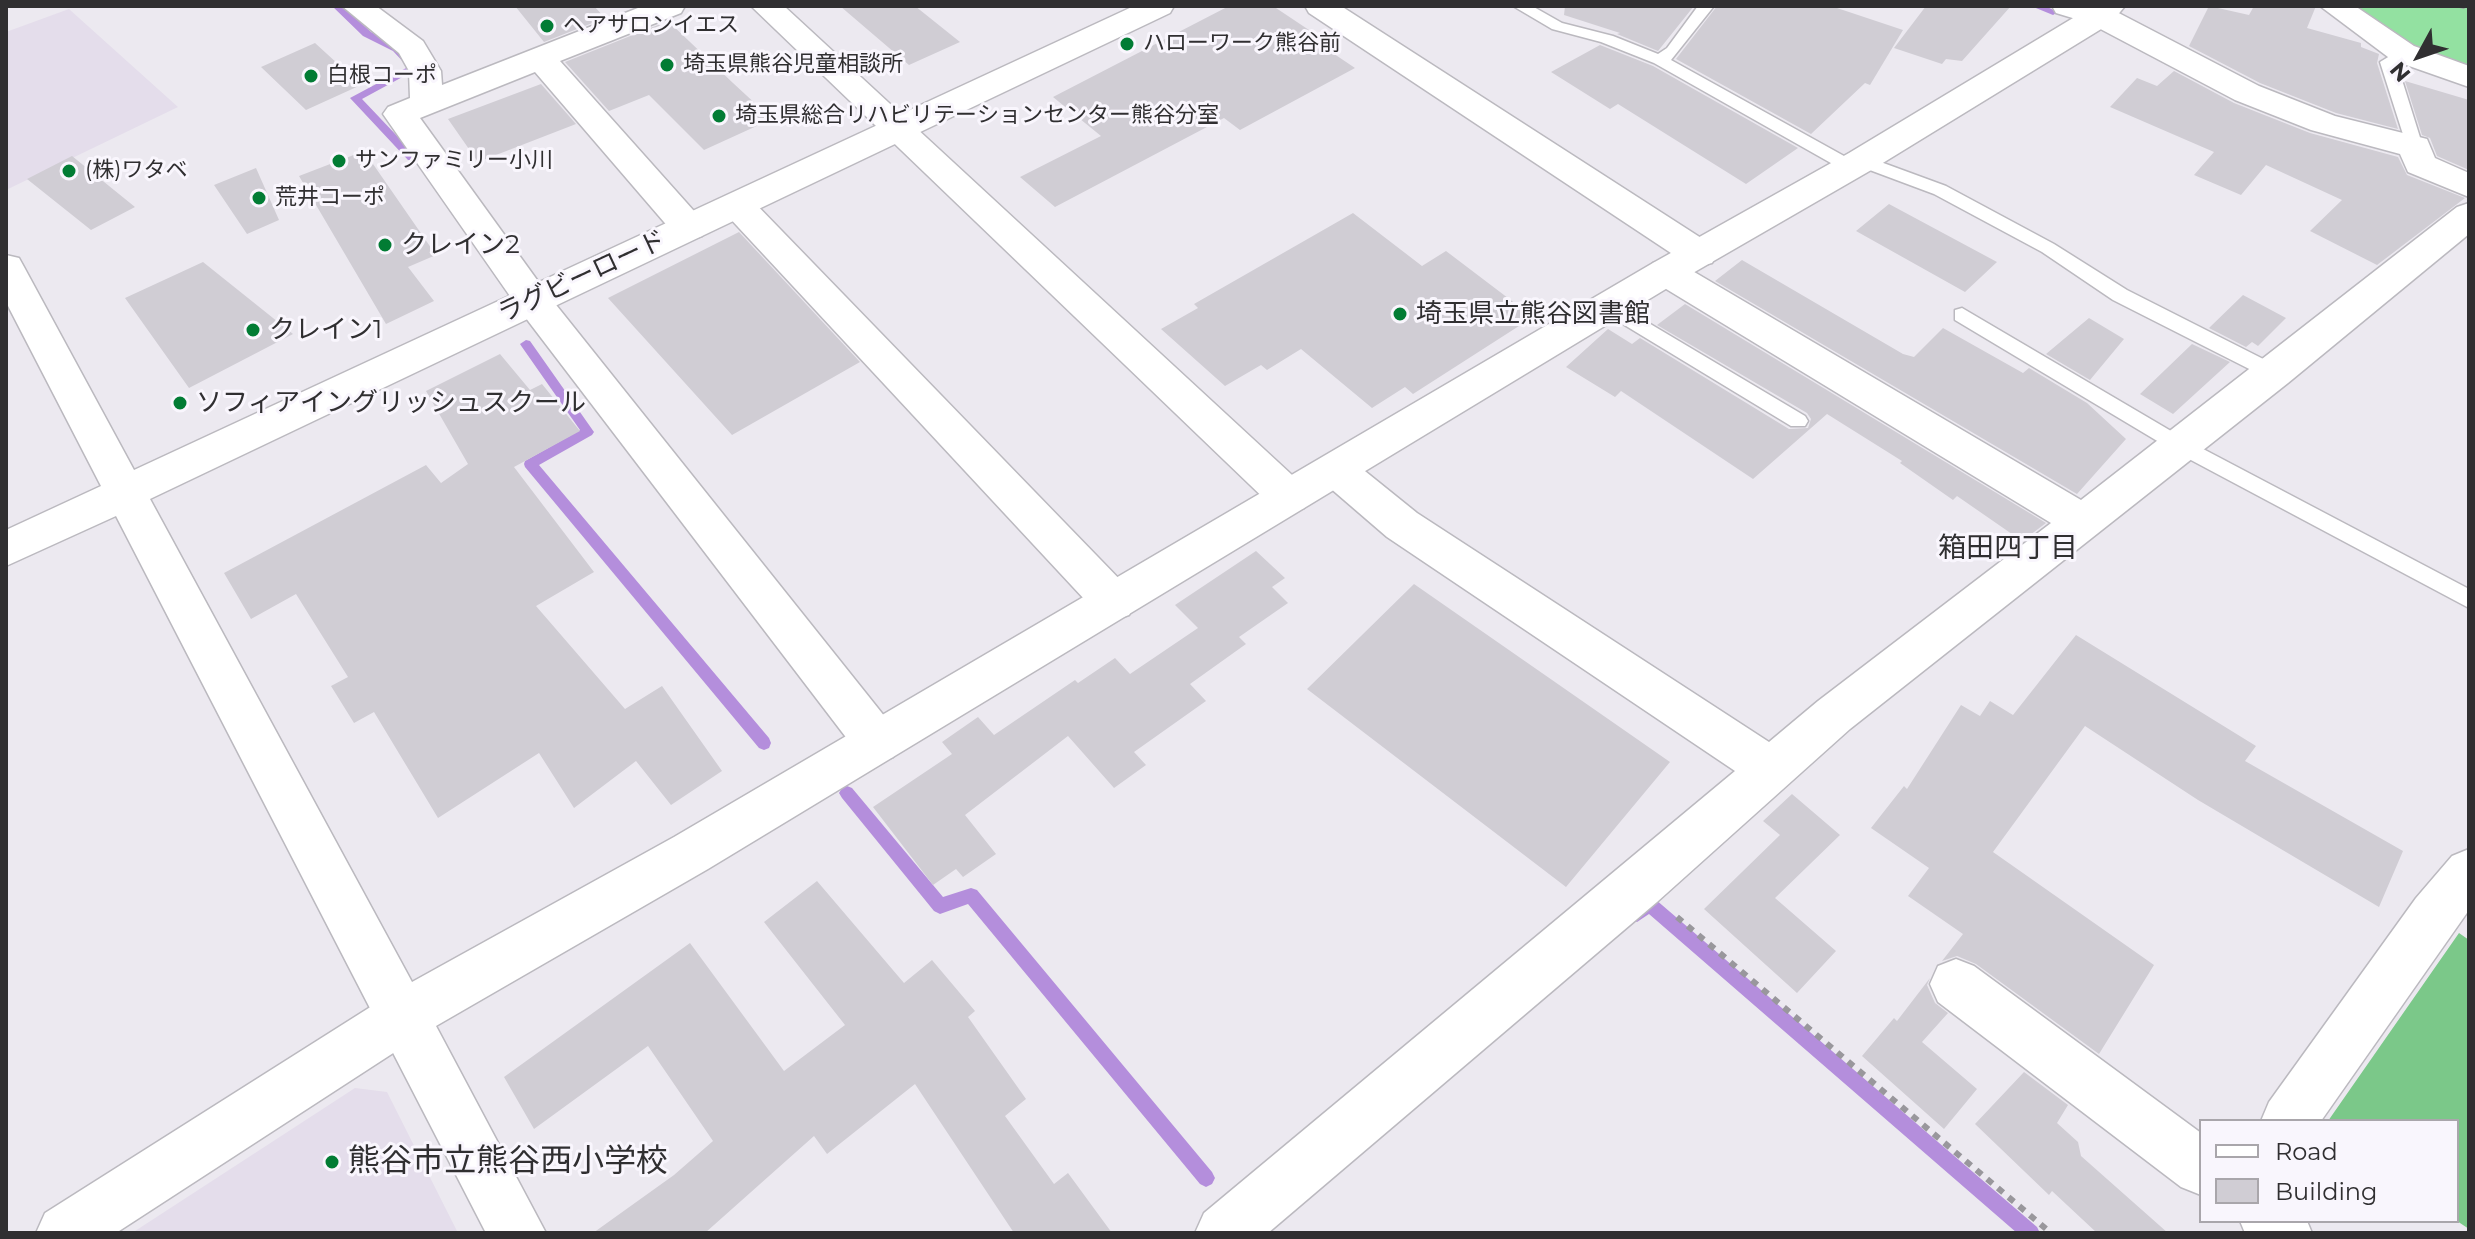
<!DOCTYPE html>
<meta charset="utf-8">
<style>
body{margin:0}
#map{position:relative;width:2475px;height:1239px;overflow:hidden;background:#ece9f0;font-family:Montserrat,sans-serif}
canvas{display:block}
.frame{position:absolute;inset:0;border:8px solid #302f31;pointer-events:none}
.legend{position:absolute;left:2199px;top:1119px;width:260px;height:104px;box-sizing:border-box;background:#f9f6fd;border:2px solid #a9a6ab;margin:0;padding:10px 14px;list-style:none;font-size:24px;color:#302f31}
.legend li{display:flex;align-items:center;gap:16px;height:40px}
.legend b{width:40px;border:2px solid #a9a6ab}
.north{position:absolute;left:2379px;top:16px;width:80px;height:80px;-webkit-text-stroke:6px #f9f6fd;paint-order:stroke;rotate:230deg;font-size:22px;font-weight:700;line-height:32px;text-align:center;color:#302f31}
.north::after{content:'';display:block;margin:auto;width:28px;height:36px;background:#302f31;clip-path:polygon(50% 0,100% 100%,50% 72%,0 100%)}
</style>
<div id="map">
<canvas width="2475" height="1239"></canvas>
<div class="frame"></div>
<ul class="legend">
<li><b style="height:10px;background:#fff"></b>Road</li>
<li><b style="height:22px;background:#d0cdd4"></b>Building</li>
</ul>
<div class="north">N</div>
</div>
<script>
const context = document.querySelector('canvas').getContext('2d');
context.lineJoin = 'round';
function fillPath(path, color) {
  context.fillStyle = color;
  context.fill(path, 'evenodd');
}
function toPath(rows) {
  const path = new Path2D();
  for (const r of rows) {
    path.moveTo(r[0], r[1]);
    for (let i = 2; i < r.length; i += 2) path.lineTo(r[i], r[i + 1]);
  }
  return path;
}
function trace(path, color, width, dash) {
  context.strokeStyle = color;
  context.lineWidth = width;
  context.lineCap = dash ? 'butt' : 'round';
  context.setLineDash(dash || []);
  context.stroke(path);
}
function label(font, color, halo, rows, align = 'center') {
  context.font = font + ' Montserrat,"Noto Sans JP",sans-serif';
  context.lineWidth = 6;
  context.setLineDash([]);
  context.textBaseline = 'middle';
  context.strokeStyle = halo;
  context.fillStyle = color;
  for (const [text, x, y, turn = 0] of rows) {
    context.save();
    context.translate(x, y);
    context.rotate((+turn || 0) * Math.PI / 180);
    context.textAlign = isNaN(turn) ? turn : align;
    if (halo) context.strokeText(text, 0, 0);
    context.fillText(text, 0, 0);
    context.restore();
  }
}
fillPath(toPath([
 [69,9,178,107,6,190,6,32],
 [355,1088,387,1092,458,1233,132,1233]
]), '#e4ddeb');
fillPath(toPath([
 [2348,6,2469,6,2469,71,2401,42]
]), '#93e1a1');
fillPath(toPath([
 [2459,933,2469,940,2469,1229,2457,1221,2457,1121,2328,1121]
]), '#7bc889');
fillPath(toPath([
 [332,6,343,6,371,32,401,47,419,68,362,99,416,156,416,160,408,160,350,98,408,67,393,51,363,36,332,6],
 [2031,6,2045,6,2058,12,2053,15,2031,6],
 [526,340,530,341,594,432,592,435,539,465,769,738,771,743,769,748,764,750,759,748,525,467,524,464,525,461,580,430,522,347,520,344,526,340],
 [847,786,852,788,943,897,971,888,977,890,1212,1172,1215,1178,1212,1184,1206,1187,1200,1184,968,904,940,914,934,911,842,798,839,793,842,788,847,786],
 [1649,896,1655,899,2037,1227,2040,1233,2017,1233,1649,914,1637,922,1631,919,1629,914,1631,909,1649,896]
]), '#b48edc');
fillPath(toPath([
 [515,6,594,6,605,18,544,42],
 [840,6,915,6,960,42,909,65],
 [1229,6,1273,6,1312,32,1306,35,1355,68,1240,130,1224,118,1055,207,1020,177,1101,136,1053,97],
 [1565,6,1694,6,1658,51,1617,34,1620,33,1564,15],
 [1717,6,1831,6,1903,30,1870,85,1865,83,1811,134,1676,59],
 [1926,6,2011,6,1962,61,1946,59,1942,64,1894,48],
 [2209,6,2249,15,2254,6,2316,6,2307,28,2361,43,2361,47,2379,54,2377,63,2398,129,2336,113,2260,83,2189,46],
 [668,21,733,83,772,119,704,150,649,95,609,111,565,62],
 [315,43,361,85,306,110,261,67],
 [1600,45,1653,66,1798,148,1746,184,1618,104,1610,109,1551,72],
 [2174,71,2234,103,2310,133,2398,157,2407,175,2465,198,2377,265,2310,231,2342,200,2266,165,2241,195,2194,175,2214,152,2110,107,2137,78,2157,86],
 [2405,81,2469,100,2469,170,2437,156,2430,138,2422,135],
 [541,84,576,124,478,162,448,119],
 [364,151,436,255,408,267,434,301,386,324,299,176],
 [72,156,135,207,91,230,27,179],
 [256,168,279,220,247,234,214,185],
 [1889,204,1997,262,1965,292,1856,231],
 [1353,213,1422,266,1446,251,1533,317,1413,394,1405,387,1372,408,1301,349,1267,370,1261,365,1225,386,1161,329,1198,308,1194,304],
 [739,232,860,362,732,435,608,298],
 [1742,260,1903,354,1914,357,1943,328,2023,373,2029,368,2087,403,2126,439,2077,494,1715,281],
 [203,262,293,334,189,388,125,298],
 [2243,295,2286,318,2258,346,2252,342,2246,347,2209,328],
 [1685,304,2046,523,2022,541,1957,496,1953,500,1900,463,1902,461,1827,414,1753,479,1621,391,1615,397,1566,367,1608,329,1632,344,1640,338,1789,429,1808,428,1811,419,1807,413,1657,325],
 [2089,318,2124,339,2090,380,2046,354],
 [2192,344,2230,362,2173,414,2140,394],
 [500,354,530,390,542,384,580,431,514,467,594,572,536,606,625,709,662,686,722,771,671,805,636,761,574,808,539,753,438,818,374,712,354,723,331,686,348,677,296,594,251,619,224,573,426,465,441,483,468,464,426,391],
 [1256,551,1285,578,1272,587,1288,603,1239,637,1246,644,1190,684,1206,701,1134,752,1146,765,1114,788,1068,736,965,815,996,854,963,877,956,869,933,885,873,807,952,754,942,742,978,717,994,735,1075,680,1078,683,1115,658,1130,674,1198,628,1175,605],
 [1414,584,1670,762,1566,887,1307,689],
 [2076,635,2256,746,2245,761,2403,851,2379,907,2198,800,2085,726,1993,852,2154,965,2099,1054,1976,964,1957,956,1942,961,1963,934,1908,896,1929,868,1871,828,1904,786,1907,789,1961,705,1980,716,1990,701,2013,715],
 [1792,794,1840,835,1775,898,1836,951,1797,993,1704,909,1780,835,1763,821],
 [817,881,904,983,932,960,975,1011,968,1017,1026,1099,1005,1116,1054,1184,1068,1173,1112,1233,1014,1233,915,1084,827,1154,814,1136,705,1233,593,1233,674,1175,713,1141,648,1046,534,1129,504,1077,690,943,784,1071,845,1025,764,922],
 [1930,978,1927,985,1935,1003,1948,1013,1922,1042,1977,1089,1944,1129,1862,1056,1894,1018,1897,1021],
 [2024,1072,2068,1105,2057,1123,2078,1142,2081,1156,2168,1233,2097,1233,2052,1191,2049,1195,1975,1124]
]), '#d0cdd4');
const service = toPath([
 [1513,6,1532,6,1562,23,1613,36,1658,54,1667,48,1698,6,1714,6,1671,60,1853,161,1861,156,1867,157,1946,186,2054,244,2127,290,2281,368,2284,373,2274,380,2267,378,2113,300,2042,252,1934,194,1859,166,1857,171,1845,171,1654,63,1601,42,1552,29,1513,6],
 [2403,48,2411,53,2397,64,2423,147,2415,152,2407,147,2380,62,2403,48],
 [1610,300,1805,416,1808,421,1805,426,1791,426,1603,312,1603,302,1610,300],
 [1962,308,2188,441,2469,589,2469,608,2174,451,1955,320,1955,310,1962,308]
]);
const minor = toPath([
 [342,6,376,6,423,41,441,71,442,85,643,6,685,6,681,13,560,61,702,220,707,228,702,236,689,240,676,236,535,72,420,118,545,291,893,727,900,742,893,757,877,763,861,757,519,309,383,114,388,107,410,98,409,71,399,53,342,6],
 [751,6,784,6,1304,486,1310,497,1304,508,1289,513,1274,508,751,6],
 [1305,6,1341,6,1712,245,1717,254,1712,263,1699,266,1686,263,1309,13,1305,6],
 [2052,6,2111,9,2259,86,2335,116,2427,139,2435,158,2469,173,2469,197,2408,172,2400,154,2311,130,2235,100,2089,23,2056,13,2052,6],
 [2320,6,2355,6,2414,46,2469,66,2469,87,2392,60,2320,6],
 [737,193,749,197,1129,589,1136,602,1129,615,1114,620,1099,615,725,213,720,205,725,197,737,193],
 [2469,203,2469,234,2288,383,1850,729,1657,902,1268,1233,1195,1233,1204,1213,1735,771,1387,537,1322,481,1316,470,1322,459,1336,454,1350,459,1417,513,1769,742,1818,701,2051,523,1653,281,1648,272,1653,263,1666,259,1679,263,2081,500,2457,207,2469,203],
 [2469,849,2469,910,2321,1121,2261,1121,2269,1102,2416,898,2452,856,2469,849],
 [1956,959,1974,966,2201,1133,2201,1195,2181,1187,1938,1002,1930,984,1938,966,1956,959],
 [402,991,421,999,428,1017,421,1035,116,1233,36,1233,45,1213,383,999,402,991],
 [2240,1221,2307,1221,2312,1233,2245,1233,2240,1221]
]);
const tertiary = toPath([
 [1134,6,1174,6,1170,13,150,499,412,982,674,837,1653,263,1849,153,2093,6,2125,6,2111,23,1873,169,1679,281,708,869,436,1026,546,1233,486,1233,116,516,6,566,6,530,101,486,6,302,6,255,19,258,24,267,134,470,1134,6]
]);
trace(service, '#bbb9bf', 3);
trace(minor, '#bbb9bf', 3);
trace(tertiary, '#bbb9bf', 3);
trace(toPath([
 [2460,6,2469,8]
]), '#99979c', 4, [5, 5]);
trace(toPath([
 [1677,917,2051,1233]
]), '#99979c', 6, [7, 7]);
fillPath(service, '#fff');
fillPath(minor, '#fff');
fillPath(tertiary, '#fff');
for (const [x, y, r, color] of [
 [547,26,8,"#027c34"],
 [1127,44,8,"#027c34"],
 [667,65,8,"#027c34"],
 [311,76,8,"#027c34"],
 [719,116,8,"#027c34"],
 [339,161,8,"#027c34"],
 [69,171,8,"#027c34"],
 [259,198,8,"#027c34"],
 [385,245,8,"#027c34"],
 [1400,314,8,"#027c34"],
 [253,330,8,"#027c34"],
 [180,403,8,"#027c34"],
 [332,1162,8,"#027c34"]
]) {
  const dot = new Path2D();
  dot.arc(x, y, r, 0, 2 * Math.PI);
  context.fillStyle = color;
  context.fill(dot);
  trace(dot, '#f9f6fd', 3);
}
label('22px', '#302f31', '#f9f6fd', [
 ["ヘアサロンイエス",563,26],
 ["ハローワーク熊谷前",1143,44],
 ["埼玉県熊谷児童相談所",683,65],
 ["白根コーポ",327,76],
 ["埼玉県総合リハビリテーションセンター熊谷分室",735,116],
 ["サンファミリー小川",355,161],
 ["(株)ワタベ",85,171],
 ["荒井コーポ",275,198]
], 'left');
label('26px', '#302f31', '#f9f6fd', [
 ["クレイン2",401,245],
 ["埼玉県立熊谷図書館",1416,314],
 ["クレイン1",269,330],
 ["ソフィアイングリッシュスクール",196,403]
], 'left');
label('26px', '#302f31', '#f9f6fd', [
 ["ラグビーロード",582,277,-25]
]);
label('28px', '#302f31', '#f9f6fd', [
 ["箱田四丁目",2008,549]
]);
label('32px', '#302f31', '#f9f6fd', [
 ["熊谷市立熊谷西小学校",348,1162]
], 'left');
</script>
